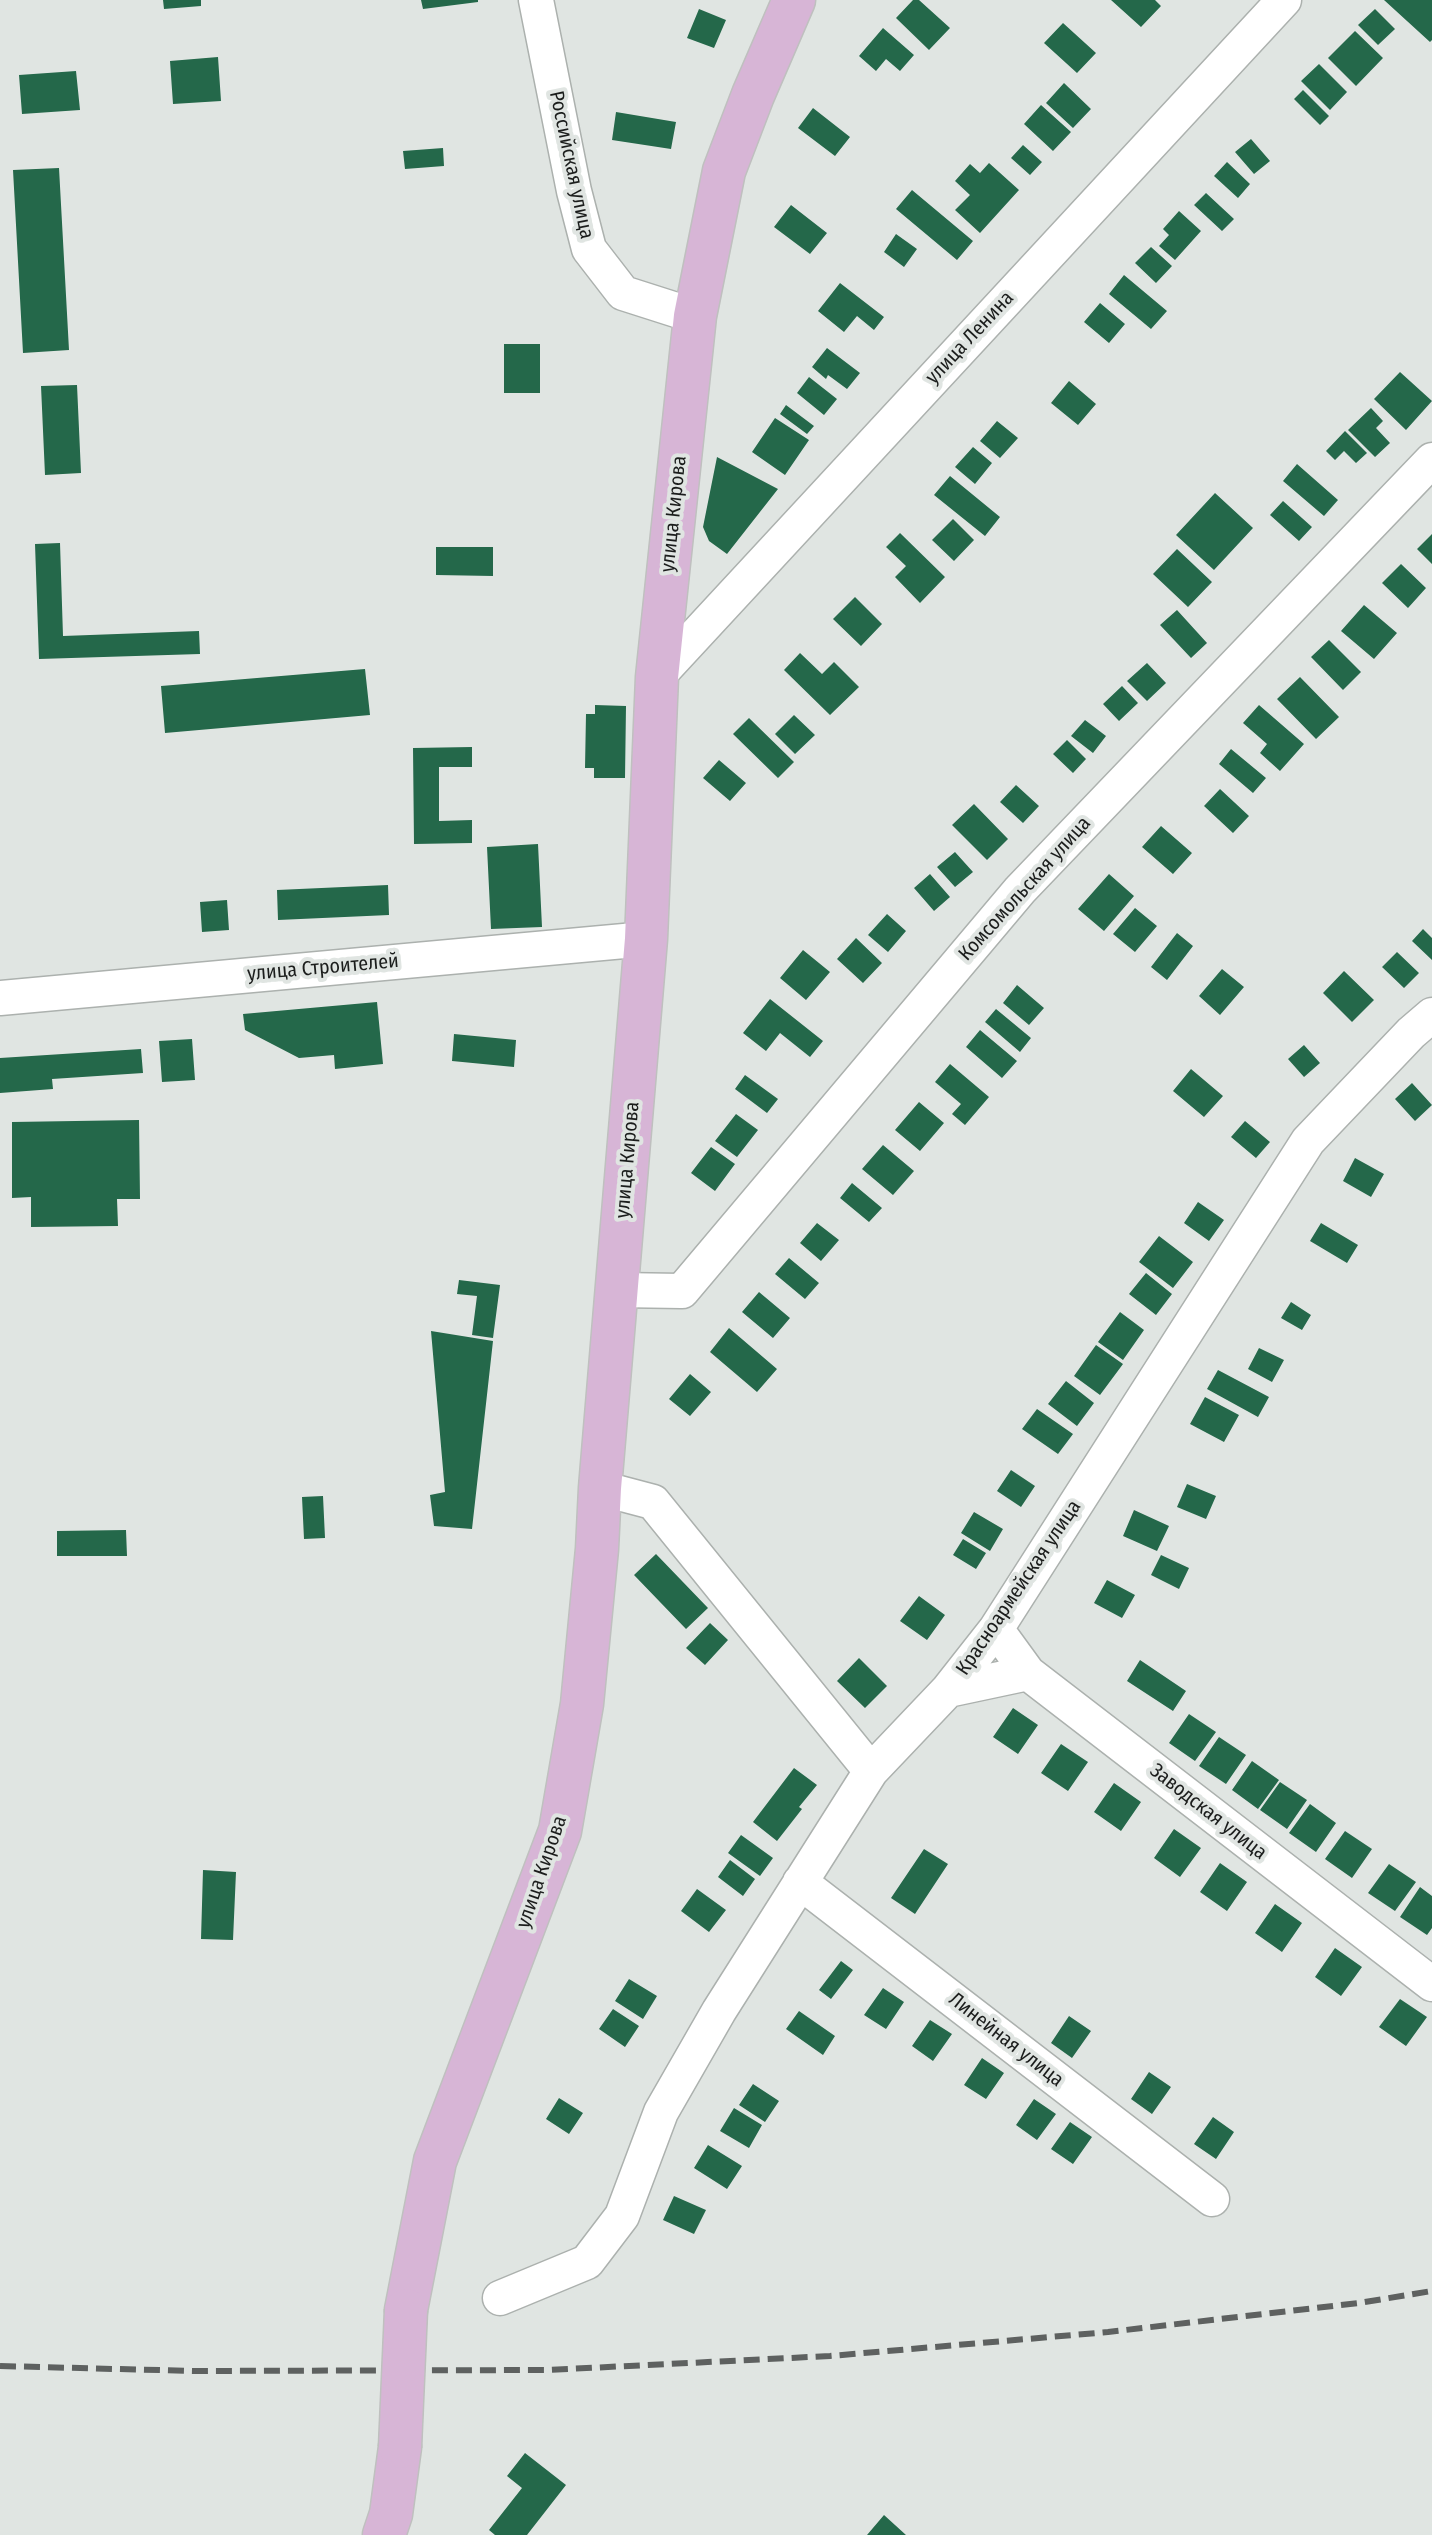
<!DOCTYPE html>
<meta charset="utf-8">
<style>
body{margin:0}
canvas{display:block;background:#e0e5e2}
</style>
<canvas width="1432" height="2535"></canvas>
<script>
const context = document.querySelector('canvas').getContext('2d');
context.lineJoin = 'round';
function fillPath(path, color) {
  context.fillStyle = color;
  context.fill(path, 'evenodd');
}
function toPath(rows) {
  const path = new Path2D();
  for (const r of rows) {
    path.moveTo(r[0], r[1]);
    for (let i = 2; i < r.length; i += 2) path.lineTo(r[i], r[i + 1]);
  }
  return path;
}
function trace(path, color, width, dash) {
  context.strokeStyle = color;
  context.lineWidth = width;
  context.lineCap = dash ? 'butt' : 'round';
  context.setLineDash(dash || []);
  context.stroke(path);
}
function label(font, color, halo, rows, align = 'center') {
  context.font = font + ' "Fira Sans Condensed",sans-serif';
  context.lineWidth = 8;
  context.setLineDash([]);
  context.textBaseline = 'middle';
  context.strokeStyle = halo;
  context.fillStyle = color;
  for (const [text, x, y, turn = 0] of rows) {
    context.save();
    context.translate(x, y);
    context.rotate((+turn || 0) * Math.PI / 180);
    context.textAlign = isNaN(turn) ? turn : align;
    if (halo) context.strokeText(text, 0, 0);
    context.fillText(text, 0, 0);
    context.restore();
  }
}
fillPath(toPath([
 [163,0,201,0,201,6,164,9],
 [421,0,478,0,478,2,423,9],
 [913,0,919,0,950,28,929,50,896,18],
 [1111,0,1155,0,1161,6,1141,27],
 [1384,0,1432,0,1432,40,1430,42],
 [699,9,726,20,714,48,687,38],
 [1375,9,1395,29,1378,45,1358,25],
 [1063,23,1096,53,1077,73,1044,43],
 [883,28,914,55,900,71,886,59,876,71,859,56],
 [1355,31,1383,58,1356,86,1328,58],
 [218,57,221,101,173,104,170,61],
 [1319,64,1347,92,1330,110,1301,81],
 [76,71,80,110,22,114,19,75],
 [1064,83,1091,109,1073,128,1046,103],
 [1303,90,1329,116,1320,125,1294,99],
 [1041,105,1071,132,1053,151,1024,124],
 [813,108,850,137,835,156,798,128],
 [616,112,676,122,671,149,612,140],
 [1251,139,1270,161,1254,174,1235,152],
 [1023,145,1042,162,1030,175,1011,158],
 [443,148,444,166,405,169,403,151],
 [1227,162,1250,184,1238,198,1214,176],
 [989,163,1019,190,980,233,955,210,970,195,955,181,970,164,980,173],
 [59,168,69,350,23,353,13,170],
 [912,190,973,241,957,260,896,209],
 [1206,193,1234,219,1222,231,1194,205],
 [791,205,827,233,810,254,774,227],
 [1179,211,1201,231,1175,260,1159,246,1169,235,1163,229],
 [896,234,917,249,904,267,884,252],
 [1151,247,1172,266,1156,283,1135,263],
 [1124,275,1167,311,1151,329,1109,294],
 [840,283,884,317,874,330,857,316,844,332,818,311],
 [1100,303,1125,324,1109,343,1084,322],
 [504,344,540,344,540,393,504,393],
 [827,348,860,373,847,389,828,375,826,379,812,367],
 [1400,372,1432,401,1406,430,1374,399],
 [809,377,837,399,824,415,797,393],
 [1069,381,1096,404,1078,425,1051,403],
 [77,385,81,473,45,475,41,386],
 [786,405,814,426,807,434,780,414],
 [1371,408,1383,421,1376,428,1390,443,1375,457,1348,430],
 [775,418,809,440,785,475,752,452],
 [997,421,1018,438,1000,458,980,441],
 [1345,431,1367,453,1356,463,1344,451,1335,460,1326,451],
 [973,447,992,463,975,484,955,467],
 [717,457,778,489,727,554,709,541,703,527],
 [1297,464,1338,500,1324,516,1283,481],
 [950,476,1000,517,985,536,934,495],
 [1215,493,1253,528,1214,570,1176,535],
 [1283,501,1312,527,1299,541,1270,515],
 [953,519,974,540,954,561,932,540],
 [900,533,945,577,920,603,895,577,906,566,886,547],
 [1432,534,1432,564,1417,549],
 [60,543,63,636,199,631,200,654,39,659,35,544],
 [436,547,493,547,493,576,436,575],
 [1177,549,1212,582,1188,607,1153,574],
 [1401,564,1426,588,1408,608,1382,583],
 [855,597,882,624,861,646,833,619],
 [1364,605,1397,633,1374,659,1341,631],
 [1177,610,1207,643,1191,658,1160,625],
 [1329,640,1361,672,1343,690,1311,657],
 [800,653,822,674,834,662,859,687,830,715,784,670],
 [1147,663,1166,683,1147,701,1127,681],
 [365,669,370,715,165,733,161,686],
 [1300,677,1339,717,1316,739,1277,699],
 [1122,686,1138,703,1119,721,1103,704],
 [595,705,626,706,625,778,594,778,594,768,585,768,586,714,595,714],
 [1259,705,1304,744,1280,771,1260,753,1267,744,1243,723],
 [794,715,815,735,795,754,775,734],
 [749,718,794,762,778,778,733,734],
 [1085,720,1106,736,1093,753,1071,736],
 [1067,740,1086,759,1073,773,1053,754],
 [472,747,472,767,439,767,439,821,472,820,472,843,414,844,413,748],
 [1231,749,1266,778,1253,793,1219,764],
 [719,760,746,783,730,801,703,778],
 [1016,785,1039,806,1023,823,1000,802],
 [1220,789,1249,816,1233,833,1204,806],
 [974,804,1008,839,987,860,952,825],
 [1161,826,1192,853,1173,874,1142,847],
 [538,844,542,927,491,929,487,847],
 [955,852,973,872,955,887,937,867],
 [930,874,950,897,934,911,914,888],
 [1109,874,1134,896,1104,931,1078,909],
 [388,885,389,915,278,920,277,890],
 [227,900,229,930,202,932,200,902],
 [1135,908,1157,926,1135,952,1113,934],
 [887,914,906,931,888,952,868,935],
 [1423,929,1432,938,1432,960,1412,941],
 [1177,933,1193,946,1167,980,1151,967],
 [856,938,882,963,863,983,837,959],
 [803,950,830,972,806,1000,780,978],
 [1397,952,1419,973,1404,988,1382,967],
 [1222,969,1244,987,1220,1015,1199,996],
 [1344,971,1374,1000,1352,1022,1323,993],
 [1017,985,1044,1008,1029,1025,1003,1003],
 [770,999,823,1041,810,1057,780,1033,766,1051,743,1033],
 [377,1002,383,1064,335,1069,334,1055,299,1058,245,1030,243,1014],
 [996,1009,1031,1038,1020,1052,985,1022],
 [980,1030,1017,1061,1002,1078,966,1047],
 [454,1034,516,1040,514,1067,452,1061],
 [192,1039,195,1080,162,1082,159,1041],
 [1304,1045,1320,1063,1304,1077,1288,1059],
 [141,1049,143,1073,52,1079,53,1089,0,1093,0,1058],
 [950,1064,989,1097,965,1125,952,1114,961,1104,935,1082],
 [1191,1069,1223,1096,1204,1117,1173,1091],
 [745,1075,778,1099,767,1113,735,1089],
 [1412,1083,1432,1105,1415,1121,1395,1099],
 [919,1102,944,1123,920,1151,895,1130],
 [736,1114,758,1130,737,1157,715,1141],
 [139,1120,140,1199,117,1199,118,1226,31,1227,31,1197,12,1198,12,1122],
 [1245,1121,1270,1142,1256,1158,1231,1137],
 [883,1145,914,1171,893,1195,862,1169],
 [711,1147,735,1164,715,1191,691,1173],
 [1355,1158,1384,1174,1371,1197,1343,1181],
 [852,1183,882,1208,869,1222,840,1198],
 [1198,1202,1224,1220,1209,1241,1184,1223],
 [817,1223,839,1240,821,1261,800,1243],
 [1321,1223,1358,1245,1347,1263,1310,1241],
 [1159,1236,1193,1262,1173,1288,1139,1262],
 [789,1258,819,1283,805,1299,775,1274],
 [1146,1273,1172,1294,1156,1315,1129,1294],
 [459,1280,500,1285,493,1338,472,1335,477,1296,457,1294],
 [759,1292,790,1318,773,1338,742,1312],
 [1291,1302,1311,1315,1302,1330,1281,1318],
 [1120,1312,1144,1330,1123,1360,1098,1342],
 [729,1328,777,1369,757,1392,710,1352],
 [431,1331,493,1341,472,1529,434,1526,430,1495,445,1492],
 [1096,1345,1123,1364,1100,1395,1074,1376],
 [1259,1348,1284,1360,1272,1382,1248,1369],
 [1218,1370,1269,1397,1258,1417,1207,1389],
 [690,1374,711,1392,690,1416,669,1399],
 [1066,1381,1094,1403,1077,1426,1048,1404],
 [1205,1397,1239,1415,1224,1442,1190,1424],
 [1037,1409,1073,1434,1058,1454,1022,1429],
 [1011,1470,1035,1486,1021,1507,997,1491],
 [1187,1484,1216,1496,1206,1519,1177,1507],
 [323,1496,325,1538,304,1539,302,1497],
 [1134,1510,1169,1526,1157,1551,1123,1536],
 [974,1512,1003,1529,990,1551,961,1533],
 [126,1530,127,1556,57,1556,57,1531],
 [963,1539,986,1553,976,1569,953,1555],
 [656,1554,708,1608,686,1629,634,1575],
 [1161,1555,1189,1568,1179,1589,1151,1575],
 [1107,1580,1135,1595,1122,1618,1094,1603],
 [919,1596,945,1615,927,1640,900,1621],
 [710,1623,728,1640,705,1665,686,1648],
 [859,1658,887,1686,865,1708,837,1681],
 [1140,1660,1186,1691,1173,1711,1127,1681],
 [1013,1708,1038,1725,1018,1754,993,1737],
 [1189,1714,1216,1732,1195,1761,1169,1743],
 [1219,1737,1246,1755,1226,1784,1199,1766],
 [1061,1744,1088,1762,1068,1791,1041,1773],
 [1252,1761,1279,1780,1258,1809,1232,1790],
 [794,1768,817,1785,799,1807,802,1809,777,1841,753,1822],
 [1280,1782,1307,1800,1287,1829,1260,1810],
 [1114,1783,1141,1802,1121,1831,1094,1812],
 [1310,1804,1336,1823,1316,1852,1289,1833],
 [1174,1829,1201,1848,1180,1877,1154,1858],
 [1345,1831,1372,1849,1352,1878,1325,1859],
 [741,1835,773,1858,760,1876,728,1853],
 [924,1849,948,1864,915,1914,891,1898],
 [730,1860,755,1879,743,1896,718,1877],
 [1220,1863,1247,1882,1227,1911,1200,1892],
 [1389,1864,1416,1882,1395,1911,1368,1893],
 [203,1870,236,1872,233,1940,201,1939],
 [1420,1887,1432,1896,1432,1928,1427,1935,1400,1917],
 [697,1889,726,1910,709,1932,681,1911],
 [1275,1904,1302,1923,1282,1952,1255,1933],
 [1335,1948,1362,1967,1341,1996,1315,1977],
 [841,1961,853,1970,831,1999,819,1990],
 [629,1979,657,1996,643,2019,615,2001],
 [883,1988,904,2002,886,2029,864,2015],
 [1400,1999,1427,2017,1406,2046,1379,2027],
 [613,2009,639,2026,625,2047,599,2029],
 [799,2011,835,2036,823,2055,786,2029],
 [1069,2016,1091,2031,1072,2058,1051,2043],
 [930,2020,952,2034,933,2061,912,2046],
 [982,2058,1004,2073,986,2099,964,2085],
 [1149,2072,1171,2087,1152,2114,1131,2099],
 [753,2084,779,2101,765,2122,739,2105],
 [559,2098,583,2113,569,2134,546,2119],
 [1034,2099,1056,2114,1037,2140,1016,2125],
 [734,2108,762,2125,749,2148,720,2131],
 [1213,2117,1234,2132,1216,2159,1194,2144],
 [1070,2122,1092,2137,1073,2164,1051,2149],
 [708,2145,742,2166,727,2189,694,2168],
 [674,2196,706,2210,694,2234,663,2220],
 [525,2453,566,2485,527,2535,495,2535,489,2530,522,2488,507,2476],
 [884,2515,906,2535,867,2535]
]), '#24684a');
const minor = toPath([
 [536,0,574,191,589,249,623,293,695,316],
 [657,677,1284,0],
 [0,998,646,939],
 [618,1290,682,1291,1020,890,1432,460],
 [600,1488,653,1502,871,1771],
 [996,1629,1028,1673,1432,1984],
 [948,1690,1028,1673],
 [800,1882,1212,2199],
 [500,2298,587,2262,622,2216,661,2112,719,2011,871,1771,948,1690,996,1629,1308,1141,1411,1033,1432,1015]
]);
const major = toPath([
 [406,2310,435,2161,560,1831,582,1704,597,1549,600,1488,646,939,657,677,695,316,724,171,753,95,794,0],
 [384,2535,391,2514,400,2447]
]);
trace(minor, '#acb1ae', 37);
trace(major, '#bfc0bf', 45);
trace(minor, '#fff', 34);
trace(major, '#d7b5d6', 42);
trace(toPath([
 [0,2366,194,2371,547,2370,830,2356,1108,2332,1359,2303,1432,2291]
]), '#5e6160', 6, [16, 8]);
const majorBridge = toPath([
 [400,2447,406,2310]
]);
trace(majorBridge, '#bfc0bf', 45, []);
trace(majorBridge, '#d7b5d6', 42);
label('20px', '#1b1d1c', '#e0e5e2', [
 ["Российская улица",571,165,78],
 ["улица Ленина",970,338,-47],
 ["улица Кирова",674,514,-84],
 ["Комсомольская улица",1025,889,-48],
 ["улица Строителей",323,968,-5],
 ["улица Кирова",628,1160,-85],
 ["Красноармейская улица",1019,1588,-56],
 ["Заводская улица",1208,1812,38],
 ["улица Кирова",542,1872,-71],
 ["Линейная улица",1006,2040,38]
]);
</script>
